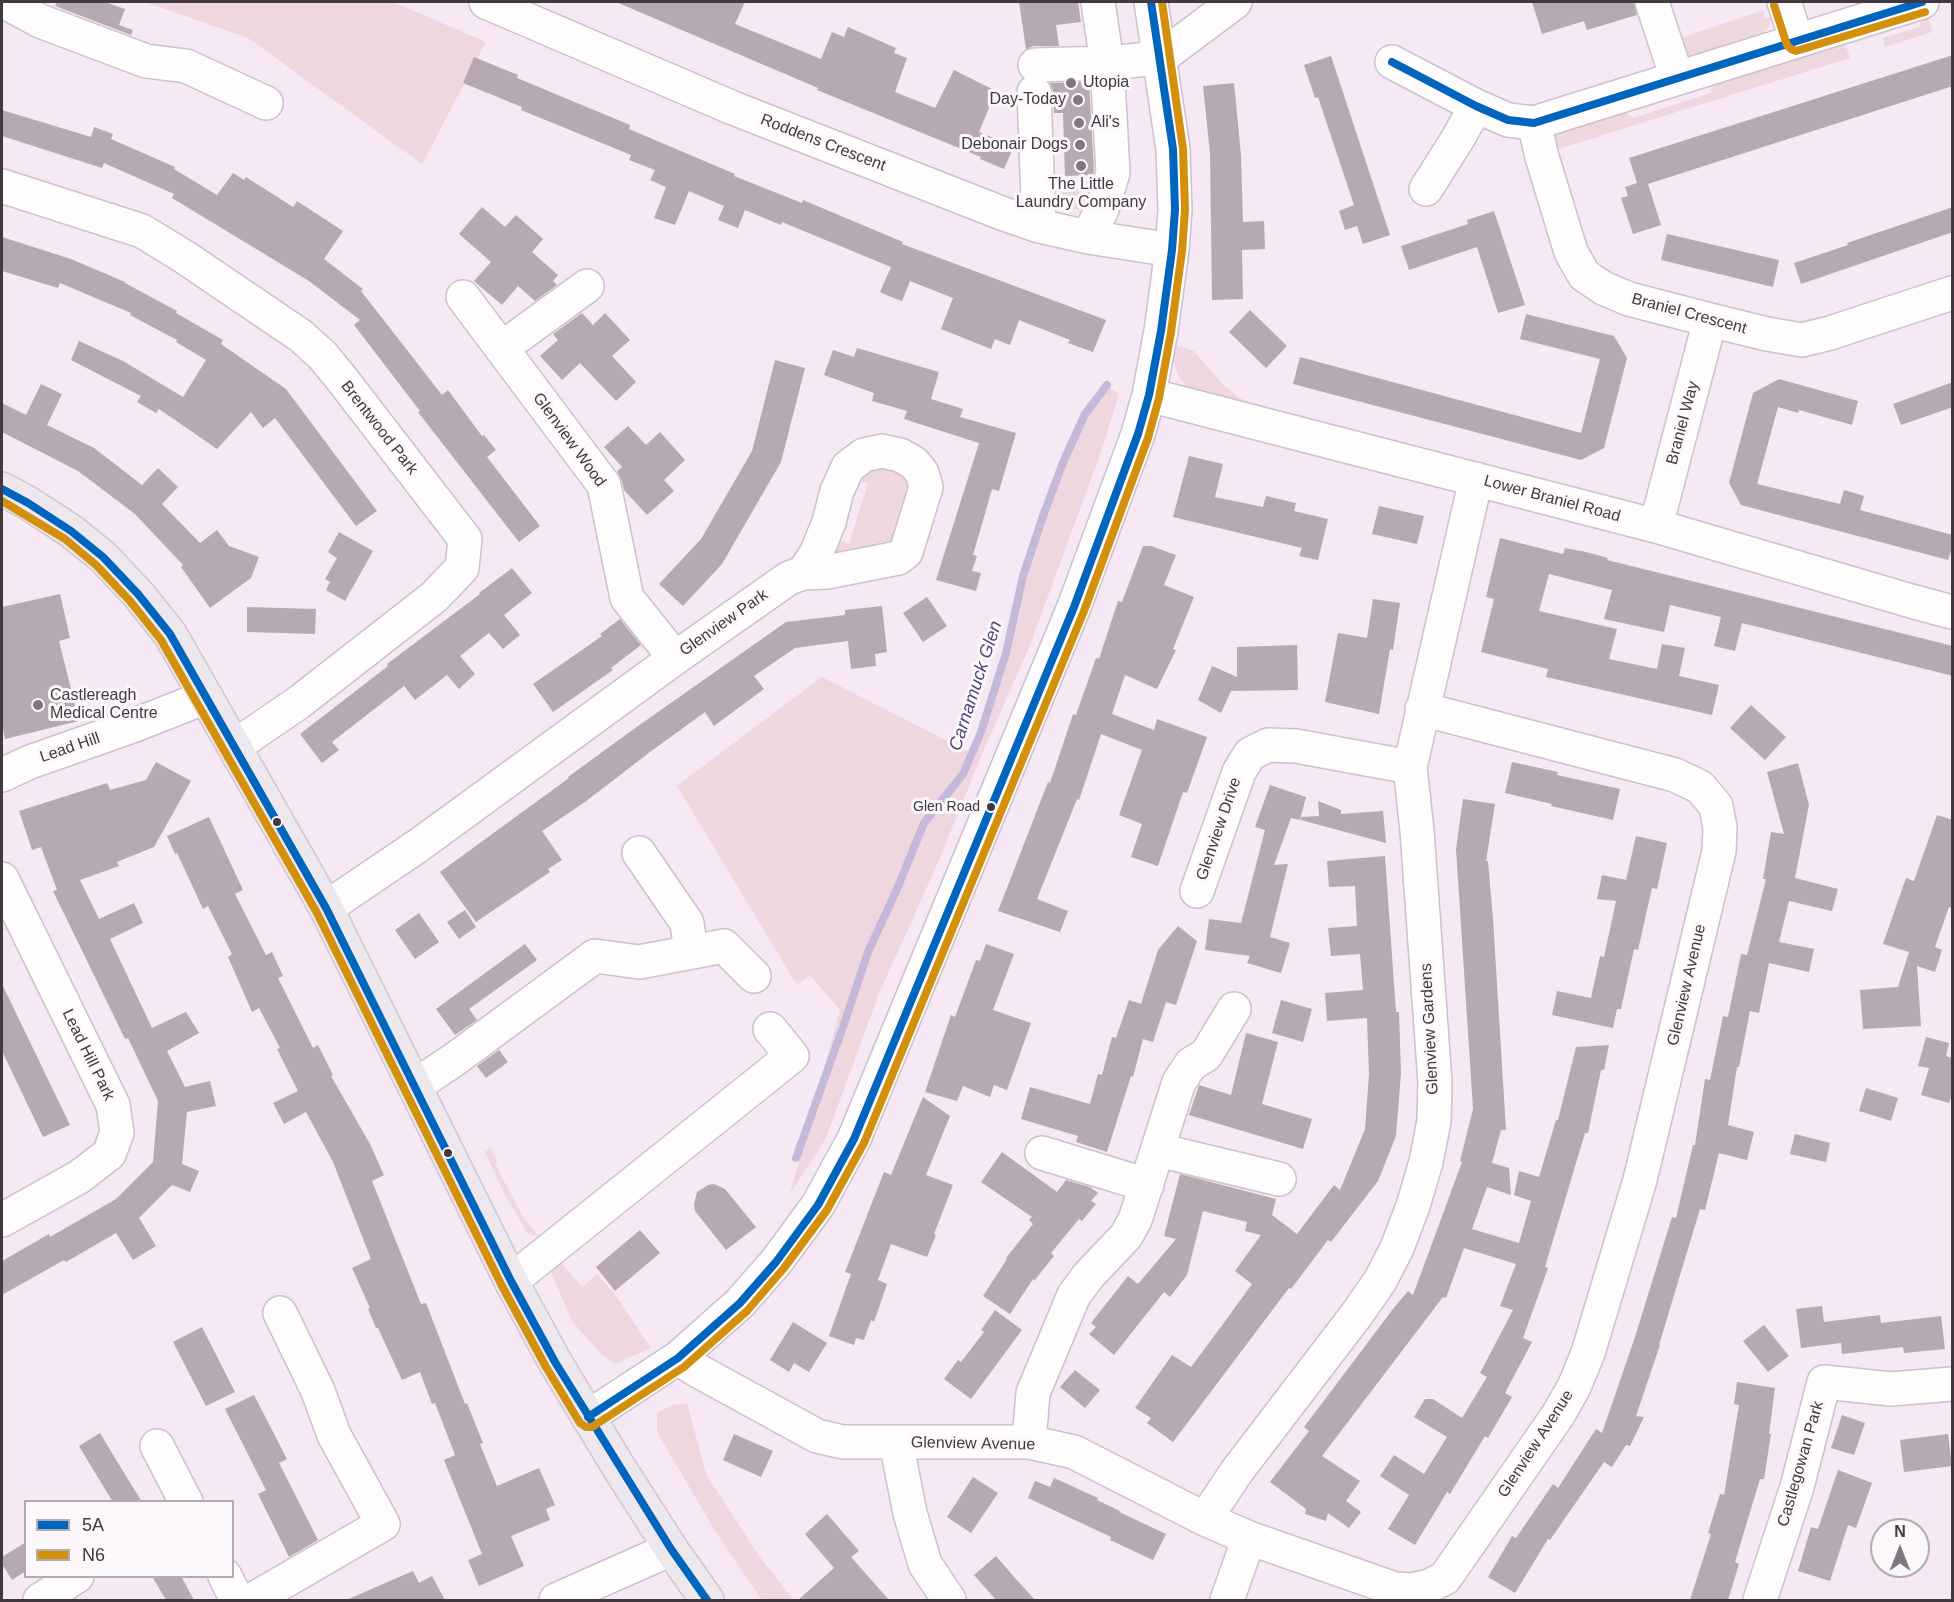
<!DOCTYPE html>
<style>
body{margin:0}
#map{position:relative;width:1954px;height:1602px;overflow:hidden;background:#f6e8f4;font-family:Arial,sans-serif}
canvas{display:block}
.frame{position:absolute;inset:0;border:3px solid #423840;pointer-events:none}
.legend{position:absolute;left:24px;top:1500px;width:210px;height:78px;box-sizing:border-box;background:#fcf7fb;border:2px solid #b2abb0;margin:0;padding:8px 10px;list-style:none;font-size:18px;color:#423840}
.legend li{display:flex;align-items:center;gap:12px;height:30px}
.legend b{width:30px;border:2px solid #b2abb0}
.north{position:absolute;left:1870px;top:1518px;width:60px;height:60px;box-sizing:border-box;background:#fcf7fb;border:2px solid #b2abb0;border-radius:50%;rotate:0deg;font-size:16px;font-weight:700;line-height:24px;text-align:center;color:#423840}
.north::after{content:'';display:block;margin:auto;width:21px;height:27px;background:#81767f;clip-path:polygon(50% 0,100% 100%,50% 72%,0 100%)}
</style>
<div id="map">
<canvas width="1954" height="1602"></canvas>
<div class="frame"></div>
<ul class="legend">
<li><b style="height:8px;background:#0065bd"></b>5A</li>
<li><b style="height:8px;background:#d3900d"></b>N6</li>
</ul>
<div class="north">N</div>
</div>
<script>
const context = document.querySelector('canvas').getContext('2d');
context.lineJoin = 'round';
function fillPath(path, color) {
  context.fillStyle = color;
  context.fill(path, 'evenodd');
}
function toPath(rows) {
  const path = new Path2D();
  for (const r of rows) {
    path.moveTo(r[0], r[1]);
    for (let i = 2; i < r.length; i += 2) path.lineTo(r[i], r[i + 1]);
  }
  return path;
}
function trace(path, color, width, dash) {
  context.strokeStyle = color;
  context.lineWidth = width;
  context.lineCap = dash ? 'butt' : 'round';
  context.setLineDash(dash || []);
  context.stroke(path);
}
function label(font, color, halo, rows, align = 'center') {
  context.font = font + ' Arial,sans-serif';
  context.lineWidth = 6;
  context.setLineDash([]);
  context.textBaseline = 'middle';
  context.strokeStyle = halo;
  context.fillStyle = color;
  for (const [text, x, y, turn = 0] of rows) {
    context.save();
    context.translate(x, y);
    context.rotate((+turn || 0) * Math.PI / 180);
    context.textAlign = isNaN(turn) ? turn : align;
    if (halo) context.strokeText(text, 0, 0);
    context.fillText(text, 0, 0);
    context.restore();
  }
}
fillPath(toPath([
 [145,2,393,2,486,42,422,164,248,38],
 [1764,10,1764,18,1772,17,1769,26,1761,36,1688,63,1671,41],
 [1927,15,1932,32,1885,47,1883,38,1919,27,1923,16],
 [1844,40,1850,58,1558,149,1550,134,1623,110,1633,118,1711,93,1713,81],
 [1095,181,1082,208,1077,210,1048,203,1051,183],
 [1172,344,1194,351,1223,385,1248,404,1185,391,1185,385,1178,375,1172,357],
 [1107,385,1119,394,1101,452,1030,645,980,759,939,860,878,996,826,1138,790,1194,840,1010,810,975,797,985,677,786,822,677,969,752,981,732,1006,653,1022,580,1043,516,1083,418],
 [893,462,907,479,908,489,897,545,830,556,833,538,849,543,868,484,852,478,852,475],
 [490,1148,498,1162,495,1164,523,1217,538,1236,528,1234,505,1195,485,1152],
 [559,1260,582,1287,597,1274,614,1293,651,1348,614,1364,600,1353,572,1321,552,1275,553,1266],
 [687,1403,706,1474,759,1556,794,1600,762,1600,714,1529,657,1432,657,1413,672,1405]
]), '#eed7df');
trace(toPath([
 [796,1158,843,1027,868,952,897,889,924,823,963,774,981,732,1006,653,1023,576,1043,516,1064,460,1085,414,1107,385]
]), '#c4bad8', 8);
fillPath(toPath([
 [57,2,105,2,125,9,119,25,133,30,131,35,55,6],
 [616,2,745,2,735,24,821,59,832,32,844,37,848,27,896,48,894,53,907,58,895,92,935,108,954,70,996,91,979,132,1014,146,1004,169,980,159,981,157,817,90,818,88],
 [1019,2,1078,2,1081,22,1056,25,1059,46,1034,46,1026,49],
 [1532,2,1634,2,1637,15,1587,30,1584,21,1542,34],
 [1953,55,1953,86,1648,184,1661,225,1633,234,1621,198,1628,196,1625,187,1637,183,1629,158],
 [1331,56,1390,235,1363,244,1357,226,1345,230,1339,211,1354,205,1318,97,1315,98,1304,65],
 [474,57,518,75,517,78,630,125,629,129,735,174,734,176,802,203,803,200,903,242,902,244,1106,320,1093,352,1068,343,1070,340,1019,320,1010,345,995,339,991,349,941,329,953,298,910,281,902,301,891,297,880,292,891,267,782,222,781,225,745,210,738,228,718,220,724,206,689,191,675,225,654,218,666,187,650,180,655,170,629,160,631,155,521,110,522,107,463,83],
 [1089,82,1094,171,1093,175,1065,176,1063,113,1054,113,1053,91,1050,83],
 [1234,83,1241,155,1243,222,1264,221,1265,249,1242,250,1243,299,1212,300,1210,154,1203,86],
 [2,110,91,137,94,127,113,134,111,139,175,167,174,169,217,195,233,173,244,180,246,177,293,207,297,201,343,231,324,259,363,289,361,291,442,395,448,390,482,436,484,435,496,450,487,457,540,526,519,542,418,412,420,411,354,325,360,320,309,281,172,198,174,194,104,163,102,168,2,136],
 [482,207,505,227,516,215,543,239,532,252,558,275,553,281,557,285,535,301,518,286,502,305,474,281,491,262,459,234],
 [1953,207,1953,232,1801,284,1794,263,1848,245,1847,243],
 [1494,211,1525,305,1498,313,1477,247,1409,270,1401,246,1468,224,1467,220],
 [1667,234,1779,260,1773,287,1661,260],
 [2,237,71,259,125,282,125,283,177,311,176,313,223,340,221,344,286,389,377,511,356,526,275,418,263,428,251,412,217,449,159,409,156,413,137,402,141,396,71,360,79,341,123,361,183,397,206,360,176,342,177,340,130,315,131,313,60,283,58,288,2,271],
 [1250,310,1287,346,1266,368,1229,332],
 [582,313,593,325,605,313,630,340,612,356,636,382,616,401,580,363,562,380,540,356,558,340,553,334],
 [1526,314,1614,336,1627,358,1604,448,1581,460,1293,384,1300,357,1581,433,1600,359,1520,339],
 [857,348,939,372,931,399,963,409,960,417,1016,433,999,491,992,489,973,555,977,556,972,571,981,573,976,591,936,580,979,443,904,419,907,411,872,401,874,393,824,375,833,350,854,357],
 [775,360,805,368,781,462,722,564,683,606,659,584,701,539,752,451],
 [1779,379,1858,401,1852,425,1799,410,1798,413,1778,407,1757,484,1840,504,1844,490,1864,496,1860,510,1953,535,1953,545,1948,560,1741,505,1729,483,1753,393],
 [1953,382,1953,407,1901,425,1893,404],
 [41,384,62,394,47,425,94,448,142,485,158,468,178,487,162,504,200,543,217,530,229,546,259,557,251,578,210,608,181,567,183,565,135,514,78,471,2,432,2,403,26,415],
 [628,426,646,445,660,432,685,460,664,480,674,491,647,515,624,490,622,481,617,471,622,467,604,447],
 [1189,456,1223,464,1215,497,1263,507,1266,496,1296,503,1294,511,1328,519,1318,560,1299,556,1302,548,1173,517],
 [1379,506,1424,516,1417,544,1372,534],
 [339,532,373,551,345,601,326,590,330,582,325,579,337,558,328,552],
 [1500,538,1563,554,1565,548,1586,552,1608,558,1607,560,1953,646,1953,676,1742,623,1735,651,1714,646,1721,617,1670,605,1664,632,1604,619,1612,590,1549,574,1539,611,1617,629,1609,659,1657,669,1662,644,1685,648,1679,676,1719,685,1712,715,1546,677,1548,669,1481,652,1494,599,1486,597],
 [1143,546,1151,546,1176,555,1164,585,1194,597,1173,649,1176,650,1157,689,1125,675,1112,714,1154,730,1157,719,1207,737,1187,793,1183,792,1158,866,1131,857,1142,824,1119,815,1142,750,1101,734,1079,800,1077,799,1037,899,1068,911,1060,932,998,911,1048,782,1050,783,1073,714,1076,715,1096,658,1099,659,1118,601,1122,602],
 [512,568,532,593,504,615,520,635,503,649,489,633,460,656,475,674,459,689,447,675,415,700,404,686,332,742,339,750,322,763,300,734,388,666,387,664,480,594,479,593],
 [60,594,70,638,59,641,79,721,5,739,2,724,2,607],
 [927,597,947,626,923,642,903,613],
 [1373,599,1400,603,1393,650,1390,649,1379,714,1325,702,1338,633,1367,638],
 [882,606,887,652,875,654,876,666,851,669,848,641,795,648,754,676,764,689,714,726,705,712,650,752,585,802,542,831,562,860,548,869,550,872,476,922,440,872,569,778,568,777,631,731,786,622,845,615,845,610],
 [247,607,316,609,315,634,247,632],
 [620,619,641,645,611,668,613,670,553,712,533,684,602,636,600,634],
 [1297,645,1298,690,1231,691,1221,713,1198,700,1212,666,1237,677,1237,647],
 [1751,705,1786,737,1765,760,1730,728],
 [156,762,191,781,154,847,117,862,119,866,80,880,99,919,134,903,143,923,110,939,152,1028,186,1012,199,1033,167,1051,185,1087,210,1081,216,1106,187,1112,182,1164,199,1171,190,1192,172,1185,139,1218,156,1246,133,1260,116,1233,66,1262,64,1260,2,1295,2,1261,49,1234,50,1237,116,1199,153,1162,158,1101,128,1038,125,1039,53,891,57,890,41,847,32,850,19,811,107,783,110,790,146,780],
 [1512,762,1558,772,1557,775,1620,789,1613,820,1551,806,1552,804,1505,793],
 [1798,763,1809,805,1795,878,1838,889,1832,911,1789,901,1779,942,1814,949,1809,972,1769,963,1759,1013,1750,1011,1739,1067,1737,1067,1728,1125,1754,1132,1747,1160,1719,1153,1705,1210,1700,1209,1659,1345,1660,1345,1636,1416,1644,1417,1630,1446,1626,1445,1612,1467,1604,1462,1550,1540,1548,1539,1515,1593,1488,1577,1512,1536,1516,1538,1553,1484,1558,1488,1596,1429,1602,1433,1635,1337,1672,1217,1676,1218,1693,1145,1695,1145,1705,1079,1710,1080,1723,1016,1728,1017,1741,954,1747,955,1766,879,1763,879,1771,832,1784,834,1767,772],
 [1270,785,1306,797,1300,820,1291,818,1274,865,1288,864,1270,937,1290,943,1281,973,1247,963,1250,956,1205,950,1209,919,1241,923,1265,830,1255,827],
 [1463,799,1495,804,1486,861,1488,861,1493,919,1506,1130,1501,1130,1492,1163,1509,1168,1511,1195,1487,1187,1472,1229,1519,1243,1531,1201,1514,1195,1519,1171,1539,1177,1556,1120,1558,1120,1576,1047,1609,1045,1604,1070,1601,1070,1588,1133,1585,1133,1545,1267,1548,1268,1523,1338,1532,1342,1505,1393,1512,1397,1488,1438,1485,1436,1450,1494,1447,1492,1415,1545,1388,1529,1409,1495,1380,1476,1394,1455,1424,1474,1447,1437,1414,1417,1425,1399,1433,1399,1462,1418,1487,1377,1480,1373,1513,1310,1500,1306,1516,1264,1464,1248,1446,1298,1443,1297,1322,1456,1360,1481,1346,1501,1361,1512,1349,1528,1328,1513,1326,1521,1305,1514,1306,1509,1270,1482,1309,1431,1304,1427,1393,1309,1408,1291,1413,1295,1462,1162,1460,1161,1473,1109,1456,849],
 [1318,801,1341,810,1341,814,1383,811,1386,843,1301,820,1301,817,1319,816],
 [1937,815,1953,820,1953,908,1949,907,1935,947,1942,950,1935,972,1917,966,1921,1026,1863,1029,1860,990,1898,987,1909,952,1883,944,1906,878,1914,881],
 [209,817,243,890,235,894,266,955,272,952,283,976,278,978,313,1048,318,1045,333,1075,331,1076,370,1144,384,1175,372,1181,421,1304,426,1303,465,1404,467,1403,483,1443,480,1444,497,1486,539,1468,555,1505,546,1509,550,1520,511,1536,524,1566,479,1586,468,1560,482,1554,444,1460,455,1455,435,1403,432,1404,420,1372,402,1380,378,1328,376,1328,368,1309,370,1308,352,1268,371,1259,333,1162,306,1112,284,1124,273,1103,298,1091,277,1049,280,1048,259,1008,252,1012,228,957,232,954,208,906,203,909,177,853,175,854,167,836],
 [1636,836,1667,843,1657,889,1652,888,1638,950,1634,949,1621,1009,1617,1009,1613,1028,1552,1015,1557,991,1591,998,1600,956,1604,957,1616,901,1597,899,1602,875,1626,880],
 [1385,856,1396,1012,1399,1012,1401,1073,1396,1136,1378,1181,1331,1242,1328,1240,1291,1289,1289,1288,1173,1442,1147,1423,1151,1418,1135,1408,1172,1355,1191,1367,1223,1324,1252,1284,1235,1271,1261,1235,1245,1231,1247,1222,1203,1211,1187,1275,1170,1297,1164,1292,1114,1355,1089,1334,1096,1327,1091,1323,1128,1276,1138,1284,1176,1239,1164,1236,1180,1174,1276,1199,1272,1215,1297,1234,1334,1185,1340,1190,1365,1129,1369,1074,1367,1018,1327,1021,1325,993,1363,990,1360,954,1331,956,1328,928,1357,926,1355,886,1329,887,1327,861],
 [465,910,476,927,459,939,447,922],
 [419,913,439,942,415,959,395,930],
 [1178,926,1197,941,1176,1005,1166,1002,1153,1042,1143,1039,1133,1077,1131,1076,1107,1152,1076,1142,1078,1136,1021,1119,1030,1087,1090,1104,1098,1074,1102,1075,1112,1037,1116,1038,1129,1000,1141,1004,1158,950],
 [525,944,537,960,469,1009,477,1020,455,1035,436,1009],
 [986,944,1014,954,993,1010,1031,1023,1007,1090,994,1085,990,1097,963,1086,957,1101,925,1092,951,1015,955,1017,976,960,980,961],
 [2,984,70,1125,43,1137,2,1051],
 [1281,1000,1312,1009,1303,1042,1272,1033],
 [1246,1033,1278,1042,1262,1104,1312,1119,1303,1149,1189,1115,1199,1085,1231,1095],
 [1926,1037,1949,1043,1946,1056,1953,1058,1953,1092,1949,1103,1921,1095,1929,1068,1918,1066],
 [499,1050,508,1062,486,1078,477,1066],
 [1866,1088,1898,1098,1891,1121,1859,1111],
 [923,1097,950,1116,926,1175,953,1185,934,1234,936,1235,927,1257,891,1244,878,1280,887,1284,874,1322,871,1320,864,1340,856,1338,854,1345,829,1336,851,1274,845,1272,884,1172,891,1175],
 [1795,1134,1830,1143,1826,1162,1790,1154],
 [1002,1152,1057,1192,1066,1180,1090,1187,1098,1193,1091,1201,1096,1204,1082,1221,1079,1219,1051,1253,1054,1256,1034,1281,1033,1279,1010,1314,983,1296,1007,1259,1006,1258,1033,1224,1029,1220,1032,1217,981,1182],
 [714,1184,725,1189,756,1227,726,1250,695,1211,694,1204,697,1192,708,1185],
 [640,1230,660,1253,615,1291,596,1267],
 [1822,1306,1824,1322,1880,1315,1881,1323,1941,1316,1945,1349,1904,1353,1903,1347,1842,1354,1841,1343,1801,1348,1796,1309],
 [995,1310,1022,1330,971,1399,944,1379,958,1360,961,1362,984,1332,981,1330],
 [793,1322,827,1343,809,1372,794,1363,789,1372,770,1360],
 [1764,1325,1789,1356,1768,1372,1743,1341],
 [202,1327,235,1392,206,1406,173,1342],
 [1075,1370,1100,1390,1085,1408,1060,1387],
 [1737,1382,1775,1388,1769,1434,1771,1434,1764,1479,1760,1479,1735,1562,1739,1564,1728,1600,1690,1600,1711,1534,1708,1533,1720,1494,1724,1495,1739,1405,1734,1404],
 [254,1395,287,1459,279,1463,318,1540,289,1557,258,1494,266,1490,225,1409],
 [1842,1415,1865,1423,1854,1455,1831,1448],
 [100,1433,118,1463,142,1502,113,1502,97,1476,79,1446],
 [734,1434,773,1451,761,1477,723,1460],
 [1948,1434,1952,1466,1904,1472,1900,1440],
 [1838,1470,1872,1483,1856,1528,1848,1525,1830,1581,1798,1571,1811,1527,1818,1529],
 [973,1477,998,1493,971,1533,947,1517],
 [1054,1478,1098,1498,1097,1500,1120,1511,1119,1512,1166,1534,1153,1560,1110,1540,1111,1537,1028,1498,1035,1481,1050,1487],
 [827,1514,859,1551,851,1557,889,1600,798,1600,834,1568,805,1534],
 [26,1542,26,1571,12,1580,2,1564,2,1557],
 [996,1556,1015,1578,1035,1600,996,1600,974,1575],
 [413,1571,419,1583,432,1576,445,1600,346,1600],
 [152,1576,181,1576,194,1600,166,1600]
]), '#b7a9b2');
const minor = toPath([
 [5,2,40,21,146,61,186,66,266,103],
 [486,2,733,108,1004,214,1039,226,1088,237,1172,250],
 [1652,2,1677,78],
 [1784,2,1797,41],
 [1392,62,1476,106,1508,120,1534,123,1922,2],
 [1035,65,1107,63,1098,2],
 [1034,92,1039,226],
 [1534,123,1542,157,1571,252,1584,275,1603,288,1629,299,1710,320,1767,334,1802,340,1830,333,1952,293],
 [2,186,142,231,183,256,301,336,322,355,341,378,465,539,462,568,434,597,298,703,235,746],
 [1426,189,1457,140,1476,106],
 [1088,237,1102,209,1113,173,1107,63,1160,58,1235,2],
 [463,297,604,485,627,598,675,658],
 [502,348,587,286],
 [1149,395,1656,526,1911,601,1952,612],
 [1656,526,1710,320],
 [2,775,30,762,135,725,206,697],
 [639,853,687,923,691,952],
 [2,879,113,1105,117,1133,109,1154,79,1177,2,1220],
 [1197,891,1239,772,1250,754,1268,745,1296,746,1410,767],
 [326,908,419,845,675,658,789,578,803,573,827,572,898,558,906,552,926,487,922,473,914,463,900,455,882,451,864,455,848,467,837,491,829,522,816,554,803,573],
 [415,1086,455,1059,595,956,639,962,724,946,754,976],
 [1158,1150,1279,1179],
 [1042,1153,1147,1185],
 [511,1281,792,1056,770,1029],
 [678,1358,693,1368,817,1436,843,1442,1029,1442,1074,1452,1205,1519,1249,1538,1395,1589,1412,1590,1429,1586,1445,1578,1558,1415,1574,1387,1588,1353,1640,1180,1719,851,1720,828,1716,806,1700,787,1675,775,1422,709],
 [588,1417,678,1358,740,1303,776,1262,818,1205,854,1139,1074,607,1138,434,1149,395,1161,331,1172,250,1175,210,1173,149,1151,2],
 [896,1442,910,1513,925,1564,949,1600],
 [1029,1442,1033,1393,1074,1295,1089,1275,1126,1236,1135,1220,1179,1082,1191,1064,1206,1055,1234,1009],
 [157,1446,186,1502],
 [1205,1519,1237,1471,1357,1314,1380,1281,1397,1248,1413,1206,1426,1162,1434,1121,1435,1083,1417,831,1410,767,1476,479],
 [225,1576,237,1600],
 [40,1600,77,1576],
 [252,1600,383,1524,334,1435,318,1391,280,1313],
 [556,1600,671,1549],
 [1227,1600,1249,1538],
 [1760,1600,1797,1487,1824,1382,1891,1389,1952,1384]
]);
const major = toPath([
 [2,489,28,503,71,531,103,557,138,594,170,634,326,908,511,1281,555,1362,618,1466,671,1549,707,1600]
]);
trace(minor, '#ccc2cb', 36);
trace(major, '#cfc8cd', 36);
trace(minor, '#fefcfd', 33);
trace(major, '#ede7ee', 33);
trace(toPath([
 [1392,62,1476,106,1508,120,1534,123,1922,2],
 [2,489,28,503,71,531,103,557,138,594,170,634,326,908,511,1281,555,1362,671,1549,707,1600],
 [588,1417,678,1358,740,1303,776,1262,818,1205,854,1139,1074,607,1138,434,1149,395,1161,331,1172,250,1175,210,1173,149,1151,2]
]), '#0065bd', 8);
trace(toPath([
 [1774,5,1787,45,1791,49,1796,51,1925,12],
 [2,501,65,539,96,565,130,601,161,640,317,913,502,1286,546,1367,580,1423,586,1427,592,1427,684,1367,747,1311,784,1268,827,1210,864,1143,1084,611,1148,438,1159,398,1171,332,1182,251,1185,210,1183,149,1162,2]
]), '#d3900d', 8);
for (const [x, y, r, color] of [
 [1071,83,6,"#81767f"],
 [1078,100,6,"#81767f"],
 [1079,123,6,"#81767f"],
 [1080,145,6,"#81767f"],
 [1081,166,6,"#81767f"],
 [38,705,6,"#81767f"],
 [991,807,5,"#423840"],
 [277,822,5,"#423840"],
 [448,1153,5,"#423840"]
]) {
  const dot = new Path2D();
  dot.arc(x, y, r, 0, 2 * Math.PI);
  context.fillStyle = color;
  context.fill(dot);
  trace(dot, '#fcf7fb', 2);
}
label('14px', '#423840', '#fcf7fb', [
 ["Glen Road",980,807]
], 'right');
label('16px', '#423840', '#fcf7fb', [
 ["Utopia",1083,83],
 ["Day-Today",1066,100,"right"],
 ["Ali's",1091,123],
 ["Debonair Dogs",1068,145,"right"],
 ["The Little",1081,185,"center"],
 ["Laundry Company",1081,203,"center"],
 ["Castlereagh",50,696],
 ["Medical Centre",50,714]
], 'left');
label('16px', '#423840', '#fcf7fb', [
 ["Roddens Crescent",823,143,21],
 ["Braniel Crescent",1689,314,15],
 ["Braniel Way",1683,423,-75],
 ["Brentwood Park",379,428,52],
 ["Glenview Wood",569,440,54],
 ["Lower Braniel Road",1552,499,15],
 ["Glenview Park",724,623,-35],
 ["Lead Hill",70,748,-19],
 ["Glenview Drive",1219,829,-71],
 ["Glenview Avenue",1687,985,-77],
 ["Glenview Gardens",1430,1029,-93],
 ["Lead Hill Park",88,1055,64],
 ["Glenview Avenue",973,1444,1],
 ["Glenview Avenue",1536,1444,-57],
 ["Castlegowan Park",1801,1464,-74]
]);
label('italic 18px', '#534679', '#fcf7fb', [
 ["Carnamuck Glen",976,686,-72]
]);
</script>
